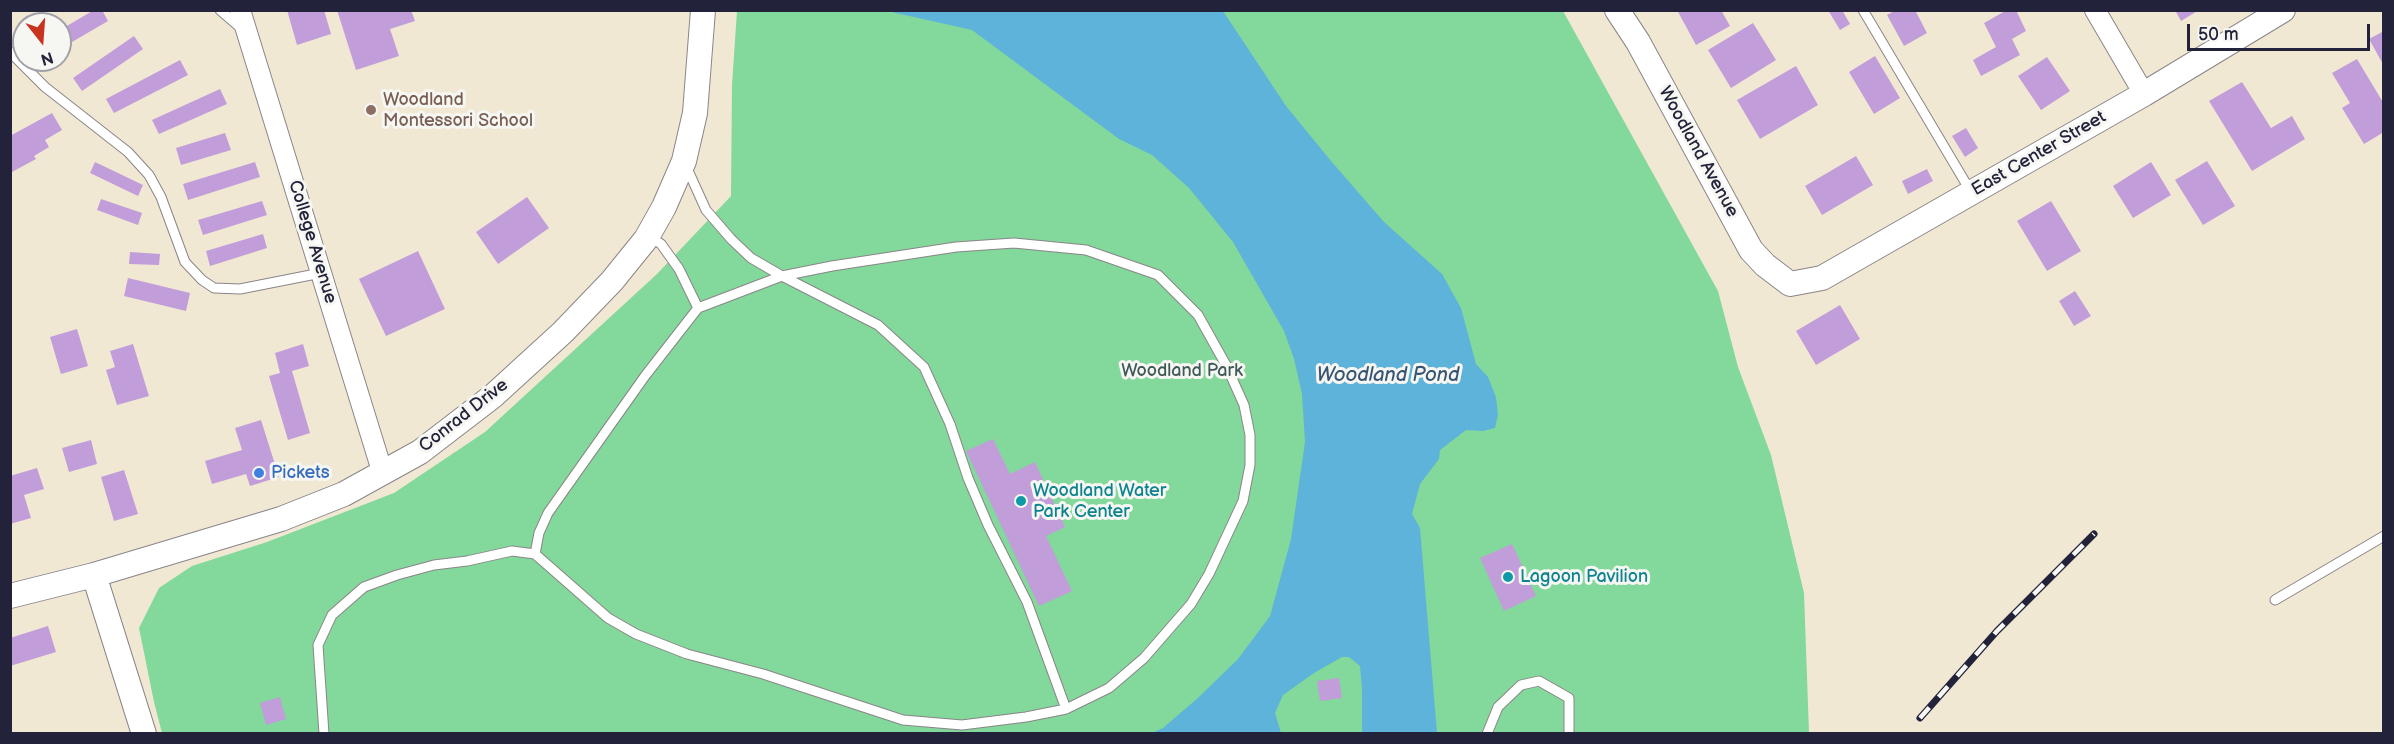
<!DOCTYPE html>
<style>
body{margin:0}
#map{position:relative;width:2394px;height:744px;overflow:hidden;background:#f1e8d4;font-family:"Balsamiq Sans",sans-serif}
canvas{display:block}
.frame{position:absolute;inset:0;border:12px solid #22223b;pointer-events:none}
.north{position:absolute;left:12px;top:12px;width:60px;height:60px;box-sizing:border-box;background:#f6f6f2;border:2px solid #a1a1a9;border-radius:50%;rotate:163deg;font-size:16px;font-weight:700;line-height:24px;text-align:center;color:#22223b}
.north::after{content:'';display:block;margin:auto;width:21px;height:27px;background:#c8321e;clip-path:polygon(50% 0,100% 100%,50% 72%,0 100%)}
.scale{position:absolute;left:2187px;top:24px;width:183px;height:27px;box-sizing:border-box;border:3px solid #22223b;border-top:0;padding-left:8px;font-size:18px;line-height:21px;white-space:nowrap;color:#22223b;-webkit-text-stroke:4px #f6f6f2;paint-order:stroke}
</style>
<div id="map">
<canvas width="2394" height="744"></canvas>
<div class="frame"></div>
<div class="north">N</div>
<div class="scale">50 m</div>
</div>
<script>
const context = document.querySelector('canvas').getContext('2d');
context.lineJoin = 'round';
function fillPath(path, color) {
  context.fillStyle = color;
  context.fill(path, 'evenodd');
}
function toPath(rows) {
  const path = new Path2D();
  for (const r of rows) {
    path.moveTo(r[0], r[1]);
    for (let i = 2; i < r.length; i += 2) path.lineTo(r[i], r[i + 1]);
  }
  return path;
}
function trace(path, color, width, dash) {
  context.strokeStyle = color;
  context.lineWidth = width;
  context.lineCap = dash ? 'butt' : 'round';
  context.setLineDash(dash || []);
  context.stroke(path);
}
function label(font, color, halo, rows, align = 'center') {
  context.font = font + ' "Balsamiq Sans",sans-serif';
  context.lineWidth = 6;
  context.setLineDash([]);
  context.textBaseline = 'middle';
  context.strokeStyle = halo;
  context.fillStyle = color;
  for (const [text, x, y, turn = 0] of rows) {
    context.save();
    context.translate(x, y);
    context.rotate((+turn || 0) * Math.PI / 180);
    context.textAlign = isNaN(turn) ? turn : align;
    if (halo) context.strokeText(text, 0, 0);
    context.fillText(text, 0, 0);
    context.restore();
  }
}
fillPath(toPath([
 [737,11,1563,11,1718,291,1738,367,1771,455,1804,593,1809,733,162,733,154,702,139,628,159,588,192,566,267,542,394,493,485,432,657,274,731,196,732,85]
]), '#83d89b');
fillPath(toPath([
 [887,11,1223,11,1286,106,1331,161,1384,222,1442,274,1461,308,1476,364,1488,377,1496,397,1498,415,1495,428,1483,431,1466,430,1440,450,1439,459,1420,484,1412,514,1420,528,1437,733,1362,733,1362,689,1360,666,1349,657,1342,657,1314,673,1283,695,1275,713,1281,733,1152,733,1163,728,1199,697,1238,659,1270,616,1291,539,1305,442,1302,394,1294,359,1284,331,1233,242,1189,188,1152,155,1119,139,972,30]
]), '#5eb3da');
fillPath(toPath([
 [94,10,102,10,108,21,60,49,60,30],
 [287,10,324,10,331,34,297,45],
 [337,10,411,10,415,21,390,29,399,56,356,70],
 [1677,10,1721,10,1730,26,1696,45],
 [1828,10,1842,10,1850,24,1840,30],
 [1896,10,1915,10,1927,33,1904,46,1887,15],
 [2007,10,2016,10,2026,31,2012,39,2020,55,1981,76,1973,60,1996,47,1984,23],
 [2175,10,2199,10,2181,21],
 [1753,23,1776,60,1731,88,1708,50],
 [2384,31,2384,66,2369,39],
 [134,36,143,49,82,91,73,78],
 [1875,56,1900,98,1874,114,1849,72],
 [2047,57,2070,91,2041,110,2018,76],
 [2357,59,2384,104,2384,132,2364,144,2342,108,2350,103,2332,73],
 [180,60,188,75,114,113,106,99],
 [1796,66,1818,105,1760,139,1737,100],
 [2242,82,2271,128,2292,116,2305,139,2252,171,2209,101],
 [220,89,227,104,159,134,152,120],
 [52,113,62,130,45,140,49,147,34,156,36,159,10,173,10,136],
 [1966,128,1978,148,1965,157,1952,136],
 [225,133,231,150,181,165,176,148],
 [1856,156,1873,185,1822,215,1805,186],
 [2207,161,2235,206,2203,225,2175,180],
 [95,162,143,185,138,196,90,173],
 [255,162,260,177,188,200,183,184],
 [2151,162,2171,195,2133,218,2113,186],
 [1927,169,1933,181,1908,194,1902,181],
 [527,197,549,228,498,264,476,232],
 [101,199,142,213,138,225,97,210],
 [262,201,267,215,203,235,198,220],
 [2051,201,2081,251,2047,271,2017,221],
 [263,234,267,248,210,266,206,251],
 [418,251,445,309,386,336,359,279],
 [130,252,160,254,159,265,129,264],
 [128,278,190,293,186,311,124,296],
 [2075,291,2091,316,2074,326,2059,301],
 [1840,305,1860,339,1816,365,1796,331],
 [77,329,88,366,61,374,50,337],
 [133,344,149,396,117,405,106,370,115,367,110,351],
 [303,344,309,366,292,371,310,433,288,440,269,376,280,373,275,353],
 [261,420,279,477,250,486,246,474,212,484,205,461,242,450,235,428],
 [993,439,1010,474,1035,462,1065,527,1046,536,1072,591,1039,606,966,451],
 [91,440,97,464,69,472,62,448],
 [37,468,44,489,24,495,31,518,10,524,10,476],
 [124,470,138,514,114,521,101,477],
 [1512,544,1536,596,1504,611,1480,558],
 [48,626,56,652,10,666,10,638],
 [1339,678,1342,698,1320,701,1317,681],
 [280,697,286,719,266,725,260,703]
]), '#c19dd9');
const service = toPath([
 [220,10,242,29],
 [1863,10,1971,192],
 [10,52,45,87,128,152,149,175,161,197,185,262,202,280,214,288,240,289,321,273],
 [650,237,661,244,679,269,698,308],
 [535,554,608,618,636,634,687,654,763,674,903,720,962,725,1026,717,1066,709,1109,688,1144,658,1191,604,1209,574,1243,501,1250,465,1250,435,1244,405,1226,365,1198,315,1158,275,1086,250,1014,243,956,247,832,266,782,276,751,258,731,239,706,210,686,166],
 [2275,600,2384,536],
 [324,734,318,645,332,615,364,587,397,575,434,565,467,561,512,551,535,554,539,533,548,513,645,376,698,308,782,276,878,325,924,367,950,424,968,478,988,525,1027,602,1066,709],
 [1487,734,1498,707,1521,685,1539,681,1569,698,1569,734]
]);
const minor = toPath([
 [240,10,383,474],
 [2095,10,2144,94]
]);
const tertiary = toPath([
 [1617,10,1638,42,1751,250,1765,265,1790,284,1822,278,2144,94,2283,10],
 [94,575,144,734],
 [10,596,94,575,281,519,344,494,420,452,493,396,563,332,612,281,646,239,664,207,684,161,695,113,703,10]
]);
trace(service, '#8a8588', 11);
trace(minor, '#8a8588', 22);
trace(tertiary, '#8a8588', 26);
trace(service, '#fff', 9);
trace(minor, '#fff', 20);
trace(tertiary, '#fff', 24);
const rail = toPath([
 [1920,718,1997,631,2094,534]
]);
trace(rail, '#22223b', 7);
trace(rail, '#f6f6f2', 4.5, [14]);
for (const [x, y, r, color] of [
 [371,110,6,"#8d6e63"],
 [259,473,6,"#3f7fe0"],
 [1021,501,6,"#0f9aa8"],
 [1508,577,6,"#0f9aa8"]
]) {
  const dot = new Path2D();
  dot.arc(x, y, r, 0, 2 * Math.PI);
  context.fillStyle = color;
  context.fill(dot);
  trace(dot, '#f6f6f2', 2);
}
label('18px', '#785e54', '#f6f6f2', [
 ["Woodland",383,100],
 ["Montessori School",383,121]
], 'left');
label('18px', '#22223b', '#f6f6f2', [
 ["Woodland Avenue",1698,152,61],
 ["East Center Street",2039,154,-30],
 ["College Avenue",312,242,73],
 ["Conrad Drive",464,416,-38]
]);
label('18px', '#3f5958', '#f6f6f2', [
 ["Woodland Park",1182,371]
]);
label('18px', '#366cbe', '#f6f6f2', [
 ["Pickets",271,473]
], 'left');
label('18px', '#0d838f', '#f6f6f2', [
 ["Woodland Water",1033,491],
 ["Park Center",1033,512],
 ["Lagoon Pavilion",1520,577]
], 'left');
label('italic 20px', '#375573', '#f6f6f2', [
 ["Woodland Pond",1388,376]
]);
</script>
